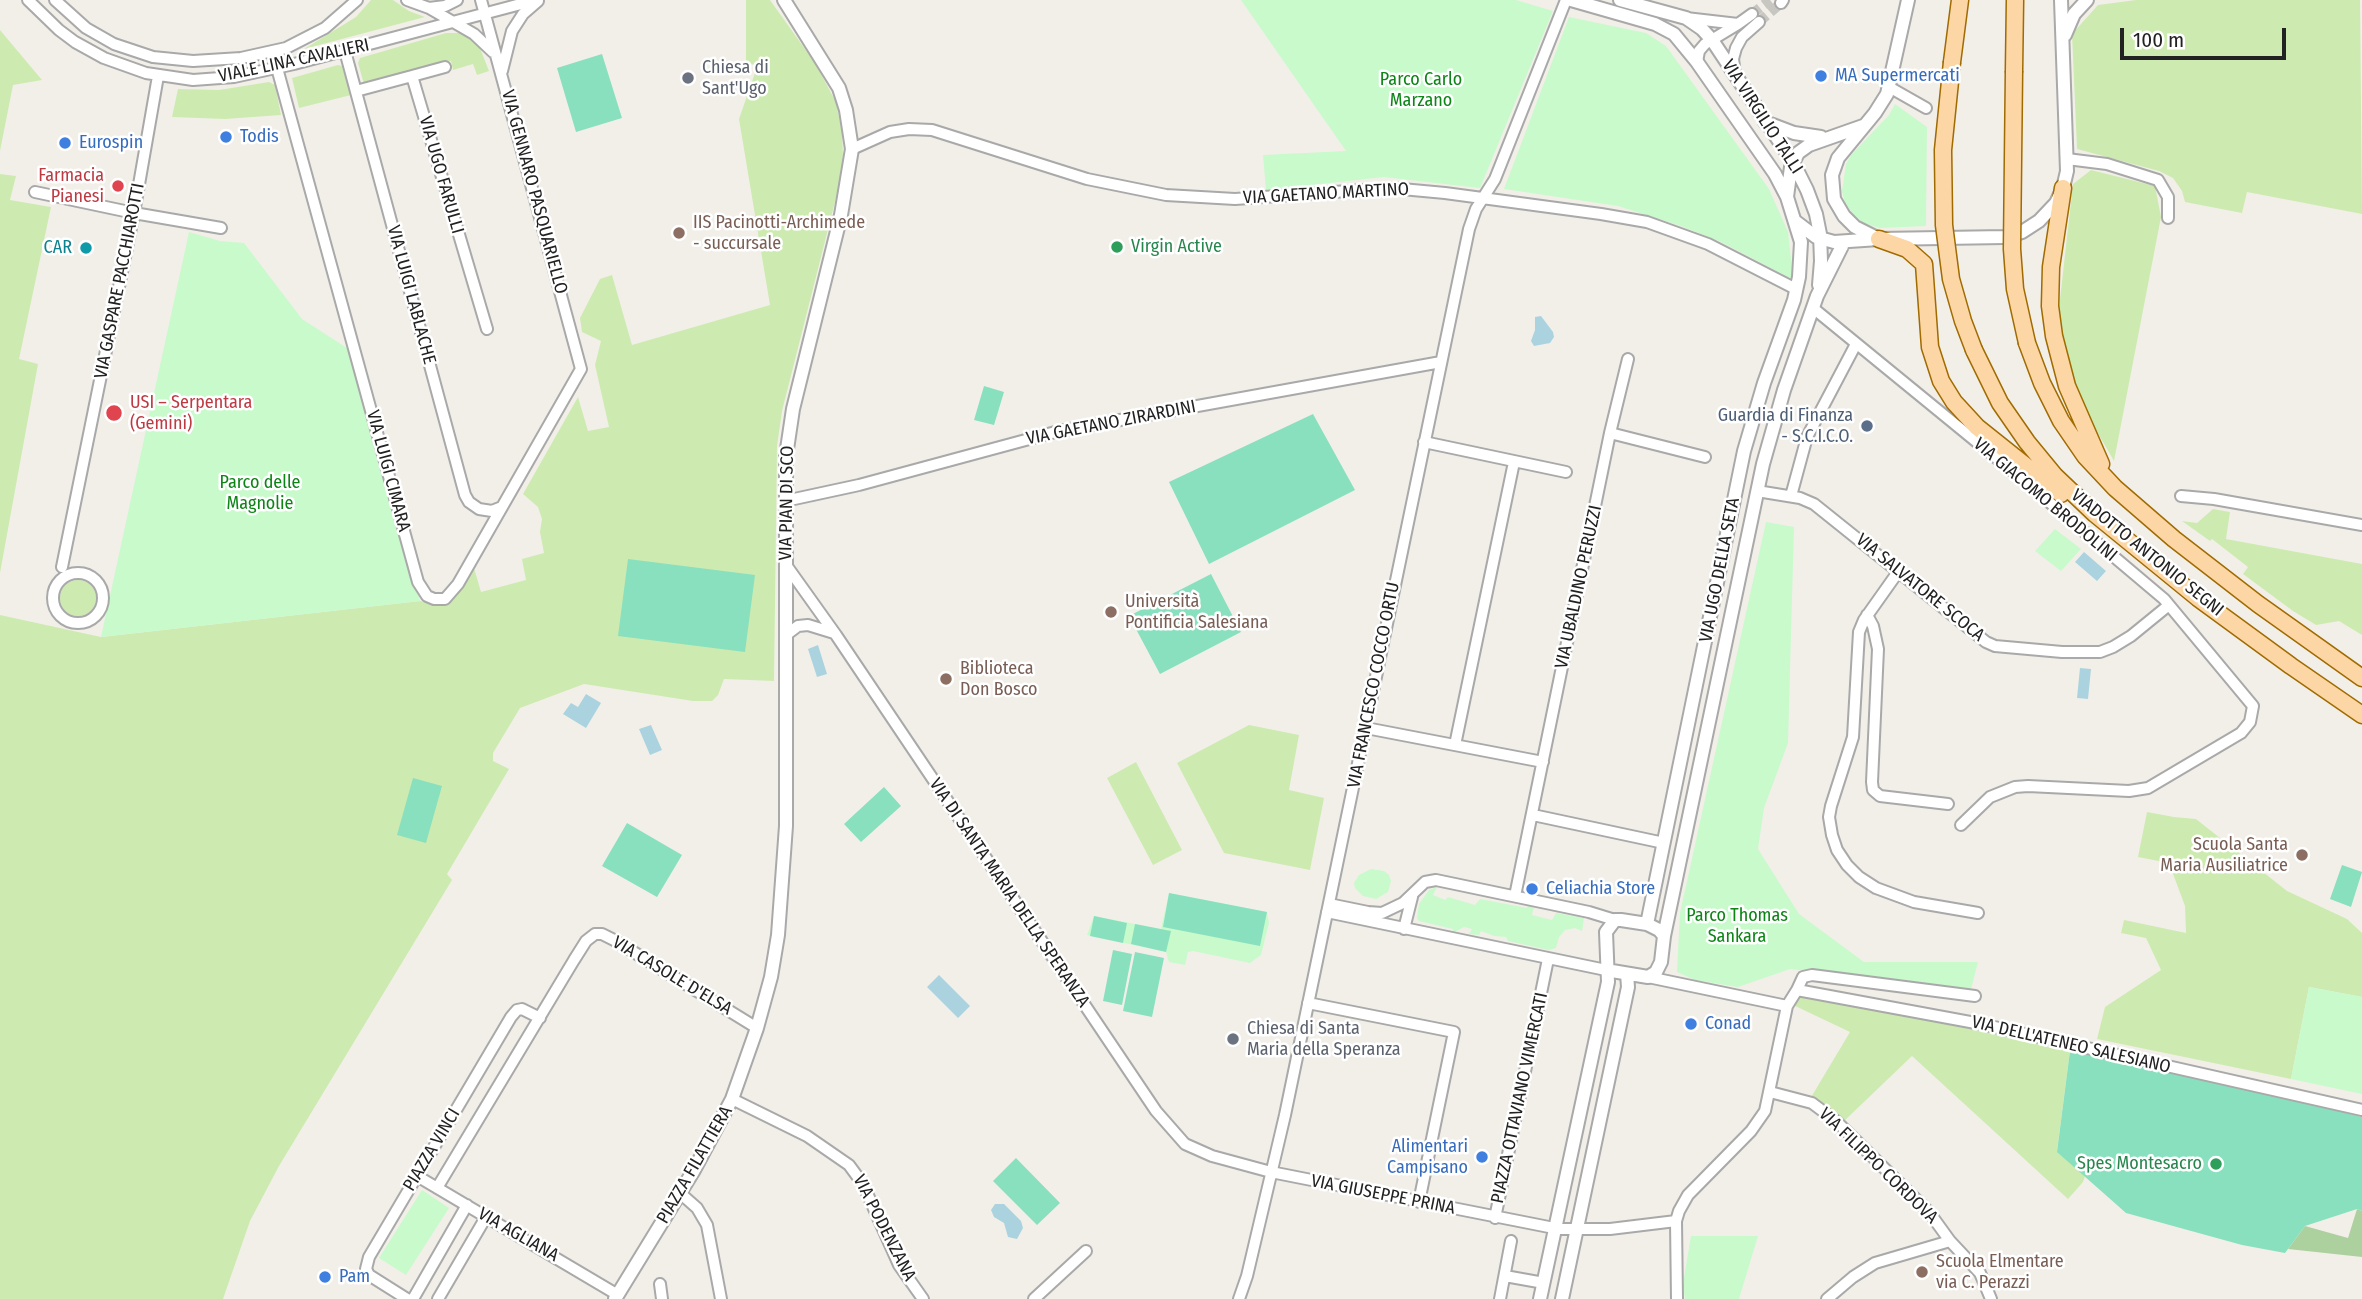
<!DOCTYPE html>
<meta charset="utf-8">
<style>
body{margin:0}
#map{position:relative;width:2362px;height:1299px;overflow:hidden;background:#f2efe9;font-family:"Fira Sans Condensed",sans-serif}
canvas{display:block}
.scale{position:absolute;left:2120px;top:28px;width:166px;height:32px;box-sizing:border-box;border:4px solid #222;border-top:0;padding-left:9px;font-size:21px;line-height:24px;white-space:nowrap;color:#222;-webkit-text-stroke:5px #fff;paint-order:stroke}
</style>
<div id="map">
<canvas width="2362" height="1299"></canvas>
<div class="scale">100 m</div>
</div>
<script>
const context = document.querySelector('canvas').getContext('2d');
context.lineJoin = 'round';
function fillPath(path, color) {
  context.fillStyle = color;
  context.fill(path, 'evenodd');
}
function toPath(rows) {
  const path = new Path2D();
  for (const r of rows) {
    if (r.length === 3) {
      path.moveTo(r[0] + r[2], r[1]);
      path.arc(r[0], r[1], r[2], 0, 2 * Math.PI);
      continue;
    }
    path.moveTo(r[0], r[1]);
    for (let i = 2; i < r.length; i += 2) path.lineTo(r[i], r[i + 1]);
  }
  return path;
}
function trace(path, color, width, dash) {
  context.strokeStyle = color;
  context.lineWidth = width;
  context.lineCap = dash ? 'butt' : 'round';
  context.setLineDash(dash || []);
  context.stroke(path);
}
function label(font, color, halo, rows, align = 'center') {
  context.font = font + ' "Fira Sans Condensed",sans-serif';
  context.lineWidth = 5;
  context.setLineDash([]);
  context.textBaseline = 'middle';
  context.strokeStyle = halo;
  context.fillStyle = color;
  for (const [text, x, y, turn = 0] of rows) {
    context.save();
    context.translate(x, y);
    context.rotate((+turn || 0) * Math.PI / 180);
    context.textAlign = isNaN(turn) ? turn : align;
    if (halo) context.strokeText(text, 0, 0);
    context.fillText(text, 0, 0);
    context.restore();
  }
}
fillPath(toPath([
 [371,0,393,0,409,11,425,17,304,49,356,17],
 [746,0,770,0,815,63,836,102,842,132,843,155,840,182,782,411,777,446,774,681,724,679,718,695,712,701,693,701,584,684,520,708,493,753,493,761,509,769,447,874,452,880,279,1166,250,1221,223,1299,0,1299,0,615,101,637,420,601,439,604,453,599,474,568,481,592,526,580,522,559,544,553,540,532,542,519,538,507,523,494,578,397,588,431,609,427,595,365,601,341,582,332,580,318,600,279,612,275,632,345,770,305,739,119,757,67,746,61],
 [2136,0,2360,0,2362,214,2247,192,2242,213,2185,202,2182,191,2173,178,2159,171,2077,149,2072,34,2098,5],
 [0,30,42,80,13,85,0,151],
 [446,33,460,33,469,36,478,43,489,71,477,75,473,64,453,70,451,61,364,84,358,63,360,58],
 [338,65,342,66,351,95,299,108,292,78],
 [269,82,275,85,281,115,225,119,172,117,178,89,219,90],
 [2091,170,2155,186,2161,217,2114,461,2077,397,2058,317,2073,184],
 [0,174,16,176,10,200,51,207,19,359,38,364,0,573],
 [2213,509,2230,512,2226,539,2362,564,2362,635,2339,621,2316,625,2293,611,2243,574,2248,567,2212,539,2210,541,2182,521,2197,523],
 [78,598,18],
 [1249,725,1299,735,1289,790,1324,798,1310,870,1224,853,1177,763],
 [1136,762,1182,850,1153,865,1107,778],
 [2147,812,2174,817,2196,819,2287,891,2347,919,2362,933,2362,997,2309,987,2291,1079,2097,1039,2105,1007,2161,970,2146,938,2121,933,2124,920,2186,933,2185,906,2169,863,2138,857],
 [1798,993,1971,1025,2070,1051,2057,1151,2085,1176,2083,1182,2068,1199,1912,1056,1842,1123,1810,1099,1850,1032,1791,1004]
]), '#cdebb0');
fillPath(toPath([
 [2357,1209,2362,1211,2362,1257,2288,1249,2305,1226,2348,1238]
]), '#add19e');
fillPath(toPath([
 [1241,0,1516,0,1553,11,1480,188,1384,177,1266,190,1263,155,1346,151],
 [1569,17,1646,33,1666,46,1769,189,1788,232,1793,277,1788,277,1721,242,1681,226,1618,206,1504,189],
 [1895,104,1927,127,1926,226,1880,228,1863,223,1854,215,1845,203,1842,191,1846,164,1851,155,1889,115],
 [189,232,220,241,244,243,302,319,350,350,420,601,101,637],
 [1766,522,1794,527,1788,743,1764,808,1758,849,1799,914,1864,962,1978,962,1971,989,1790,969,1738,987,1695,980,1677,972,1680,913],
 [2055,529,2081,549,2061,571,2035,551],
 [1371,869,1384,871,1389,875,1391,881,1388,892,1376,899,1363,896,1355,888,1354,883,1359,875],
 [1437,887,1433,895,1445,900,1448,897,1475,905,1480,899,1527,908,1528,905,1534,907,1532,915,1552,920,1556,913,1584,918,1582,931,1575,928,1565,930,1559,937,1556,948,1549,950,1508,941,1506,937,1494,936,1481,931,1479,935,1469,934,1472,929,1464,927,1453,933,1453,929,1419,921,1417,918,1419,904,1429,890],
 [1169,893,1267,912,1269,923,1261,955,1250,963,1193,951,1188,952,1185,965,1169,962,1166,952,1087,935,1094,916,1161,929],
 [2309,987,2362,997,2362,1094,2291,1079],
 [422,1190,449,1208,406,1275,379,1258],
 [1691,1236,1758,1236,1739,1299,1685,1299,1683,1284]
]), '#c8facc');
fillPath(toPath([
 [602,54,622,118,576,132,557,68],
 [984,386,1004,392,994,425,974,420],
 [1313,414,1355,490,1209,564,1169,482],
 [628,559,755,575,745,652,618,636],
 [1211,574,1241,632,1160,674,1129,616],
 [413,778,442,786,426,843,397,835],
 [884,787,901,806,861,842,844,824],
 [627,823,682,855,657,897,602,866],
 [2342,865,2362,872,2351,907,2330,899],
 [1169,893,1267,912,1260,946,1163,927],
 [1094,916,1127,923,1123,943,1090,936],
 [1135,924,1171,931,1166,952,1131,944],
 [1113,950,1132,954,1122,1005,1103,1001],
 [1135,952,1164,958,1152,1017,1123,1011],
 [2070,1051,2080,1051,2231,1084,2362,1117,2362,1211,2357,1209,2305,1226,2285,1253,2242,1245,2126,1213,2057,1152],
 [1016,1158,1060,1203,1037,1225,993,1181]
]), '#88e0be');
fillPath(toPath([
 [1541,316,1553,332,1554,337,1550,343,1534,346,1531,341,1535,330,1535,317],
 [2084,552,2106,571,2097,581,2075,562],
 [818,645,827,674,817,677,808,649],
 [2080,668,2091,669,2088,699,2077,698],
 [586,694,601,703,586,728,563,714,571,703,578,707],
 [651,725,662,750,650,755,639,729],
 [939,975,970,1006,958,1018,927,987],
 [995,1204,1004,1204,1021,1221,1023,1228,1017,1239,1008,1237,1004,1223,994,1217,991,1210]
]), '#aad3df');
trace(toPath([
 [1752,14,1770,0],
 [1759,22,1781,3]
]), '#c8c6c1', 10, [10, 5]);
const minor = toPath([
 [28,0,59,30,75,42,104,58,146,73,193,80,234,77,294,64,536,0],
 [55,0,86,28,114,44,153,57,193,61,241,58,286,48,325,28,357,0],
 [407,0,429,8,445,6,457,0],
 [1781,3,1783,0],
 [429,8,474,34,493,52],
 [1686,18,1738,24,1752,14],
 [345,51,465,495,469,502,479,509,492,511,502,507],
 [1697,62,1699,51,1705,44,1738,24],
 [277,68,418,582,427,596,434,599,445,599,458,584,581,369,481,0],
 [502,71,512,31,523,14,538,1],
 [1735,74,1733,59,1736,48,1742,37,1759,22],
 [412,76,445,67],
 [1889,87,1926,108],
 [356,91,412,76,487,329],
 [852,149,890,132,909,129,932,130,1087,179,1166,195,1235,199,1391,188,1445,193,1601,214,1647,222,1708,244,1796,289],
 [2067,159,2107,164,2158,180,2168,197,2168,218],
 [35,192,134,213,221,228],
 [1813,308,2016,474,2164,599,2253,706,2250,722,2241,733,2148,788,2129,791,2028,786,2015,787,1990,797,1961,825],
 [1610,433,1705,457],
 [1424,442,1566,472],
 [1757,491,1800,498,1814,504,1986,642,1995,646,2062,652,2100,652,2113,647,2131,636,2169,605],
 [1791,496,1807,437,1856,344],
 [2181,496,2214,499,2362,525],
 [785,501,859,485,1059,431,1441,362],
 [786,565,836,635,1156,1111,1185,1144,1212,1156,1271,1172,1559,1229,1610,1229,1676,1221],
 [62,567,134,213,158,76],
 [1898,572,1864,620,1859,632,1853,737,1831,806,1829,817,1832,835,1837,850,1847,865,1859,877,1876,888,1914,902,1978,913],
 [78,598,25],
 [1867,615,1873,626,1878,649,1872,782,1873,790,1880,796,1948,804],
 [786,635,798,626,808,625,834,633],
 [1366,728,1543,762],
 [1455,745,1514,462],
 [1533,815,1664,843],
 [1515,896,1610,433,1628,359],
 [1329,904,1368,912,1382,913,1403,903,1425,882,1436,880,1589,912,1615,920],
 [1327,912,1606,970],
 [1404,929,1412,897],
 [1648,977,1787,1006],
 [1797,990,1803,977,1812,975,1975,996],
 [1308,1003,1454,1032,1419,1202],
 [1770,1092,1812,1103,1836,1121,1929,1212,1950,1241,1980,1273,1991,1299],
 [732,1099,807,1136,849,1165,863,1184,899,1265,923,1299],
 [417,1176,618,1295],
 [437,1188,574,960,586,941,595,934,602,934,614,940,757,1028],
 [680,1193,697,1208,707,1225,721,1299],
 [1495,1218,1548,959],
 [1505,1276,1544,1283],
 [660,1284,662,1299],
 [407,1299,369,1275,366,1269,369,1257,511,1017,517,1010,522,1009,540,1018],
 [413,1299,467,1205],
 [438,1299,486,1217],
 [1034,1299,1086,1251],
 [1239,1299,1247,1276,1285,1115,1469,229,1476,209,1495,179,1566,0],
 [1500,1299,1511,1241],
 [1677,1299,1676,1221,1679,1211,1688,1195,1751,1131,1765,1111,1787,1006,1797,990,1981,1024,2362,1110],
 [1827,1299,1853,1277,1875,1263,1950,1241]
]);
const tertiary = toPath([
 [1571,0,1655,24,1674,34,1697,62,1775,174,1787,197],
 [1620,0,1686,18,1702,29,1712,40,1793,162,1807,190,1816,214,1820,234,1821,261,1819,285],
 [2065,35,2074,14,2087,0],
 [1765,122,1794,133,1821,137],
 [1795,221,1816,237,1834,242,1879,239,2005,237,2022,232,2039,221,2056,203,2063,188,2067,171,2061,0],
 [1877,238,1855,227,1844,216,1834,199,1832,175,1838,158,1875,113,1887,94,1908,0],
 [1647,924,1744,451,1764,383,1794,300,1799,277,1801,242,1787,197,1791,167,1798,153,1809,145,1863,126],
 [1606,970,1648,977,1656,972,1661,962,1664,936,1763,464,1784,390,1817,296,1844,242],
 [615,1299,694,1170,732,1099,757,1028,771,977,778,935,786,826,786,456,793,409,841,215,852,149,846,110,839,88,784,0],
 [1540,1299,1608,982,1606,932,1615,920,1621,920,1647,924,1659,930,1664,936],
 [1562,1299,1628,987,1627,974]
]);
const primary = toPath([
 [1952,62,1960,0],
 [2014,71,2015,0],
 [2063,188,2051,267,2050,306,2054,336,2067,386,2101,464],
 [1879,239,1907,249,1924,264,1930,347,1941,381,1954,402,1977,427,2061,494],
 [2027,343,2042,383,2061,421,2085,456,2115,488,2174,539,2258,604,2362,678],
 [1974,350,2000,403,2027,442,2055,476,2095,514,2198,598,2291,666,2362,715]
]);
trace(minor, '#a9a9a9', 14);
trace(tertiary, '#a9a9a9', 16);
trace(primary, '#a06b00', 19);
trace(minor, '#fff', 10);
trace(tertiary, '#fff', 12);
trace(primary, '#fcd6a4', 16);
const primaryBridge = toPath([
 [1952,62,1943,150,1944,225,1951,279,1963,321,1974,350],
 [2014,71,2012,249,2015,289,2027,343]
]);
trace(primaryBridge, '#a06b00', 19, []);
trace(primaryBridge, '#fcd6a4', 16);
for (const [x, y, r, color] of [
 [1821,76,7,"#3f7fe0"],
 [688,78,7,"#6b7280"],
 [226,137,7,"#3f7fe0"],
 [65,143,7,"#3f7fe0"],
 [118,186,7,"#e0444e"],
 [679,233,7,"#8d6e63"],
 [1117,247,7,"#2e9e5b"],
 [86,248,7,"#0f9aa8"],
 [114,413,9,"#e0444e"],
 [1867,426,7,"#5c6f8a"],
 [1111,612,7,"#8d6e63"],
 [946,679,7,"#8d6e63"],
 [2302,855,7,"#8d6e63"],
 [1532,889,7,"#3f7fe0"],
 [1691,1024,7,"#3f7fe0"],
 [1233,1039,7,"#6b7280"],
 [1482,1157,7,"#3f7fe0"],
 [2216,1164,7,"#2e9e5b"],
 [1922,1272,7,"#8d6e63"],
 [325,1277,7,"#3f7fe0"]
]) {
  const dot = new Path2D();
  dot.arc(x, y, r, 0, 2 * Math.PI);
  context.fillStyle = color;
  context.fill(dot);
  trace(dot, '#fff', 2.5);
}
label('18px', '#222', '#fff', [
 ["VIALE LINA CAVALIERI",294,61,-12],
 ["VIA VIRGILIO TALLI",1762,117,57],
 ["VIA UGO FARULLI",441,175,74],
 ["VIA GENNARO PASQUARIELLO",534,192,75],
 ["VIA GAETANO MARTINO",1326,194,-3],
 ["VIA GASPARE PACCHIAROTTI",120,281,-79],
 ["VIA LUIGI LABLACHE",411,295,75],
 ["VIA GAETANO ZIRARDINI",1111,423,-11],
 ["VIA LUIGI CIMARA",388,471,75],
 ["VIA GIACOMO BRODOLINI",2045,500,40],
 ["VIA PIAN DI SCO",787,503,-89],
 ["VIADOTTO ANTONIO SEGNI",2147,553,39],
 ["VIA UGO DELLA SETA",1720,570,-79],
 ["VIA UBALDINO PERUZZI",1579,587,-78],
 ["VIA SALVATORE SCOCA",1920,588,39],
 ["VIA FRANCESCO COCCO ORTU",1374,685,-79],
 ["VIA DI SANTA MARIA DELLA SPERANZA",1009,893,56],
 ["VIA CASOLE D'ELSA",672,976,31],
 ["VIA DELL'ATENEO SALESIANO",2071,1045,13],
 ["PIAZZA OTTAVIANO VIMERCATI",1520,1098,-78],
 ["PIAZZA VINCI",432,1150,-59],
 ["PIAZZA FILATTIERA",695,1165,-60],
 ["VIA FILIPPO CORDOVA",1878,1166,44],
 ["VIA GIUSEPPE PRINA",1383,1195,11],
 ["VIA PODENZANA",884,1228,63],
 ["VIA AGLIANA",518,1235,30]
]);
label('18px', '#5b616d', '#fff', [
 ["Chiesa di",702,68],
 ["Sant'Ugo",702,89],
 ["Chiesa di Santa",1247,1029],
 ["Maria della Speranza",1247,1050]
], 'left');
label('18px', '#366cbe', '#fff', [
 ["MA Supermercati",1835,76],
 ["Todis",240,137],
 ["Eurospin",79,143],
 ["Celiachia Store",1546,889],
 ["Conad",1705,1024],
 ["Alimentari",1468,1147,"right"],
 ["Campisano",1468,1168,"right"],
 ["Pam",339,1277]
], 'left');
label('18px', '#0c8416', '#fff', [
 ["Parco Carlo",1421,80],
 ["Marzano",1421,101],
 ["Parco delle",260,483],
 ["Magnolie",260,504],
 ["Parco Thomas",1737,916],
 ["Sankara",1737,937]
]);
label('18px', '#be3a42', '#fff', [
 ["Farmacia",104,176],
 ["Pianesi",104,197],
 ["USI – Serpentara",130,403,"left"],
 ["(Gemini)",130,424,"left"]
], 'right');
label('18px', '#785e54', '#fff', [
 ["IIS Pacinotti-Archimede",693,223],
 ["- succursale",693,244],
 ["Università",1125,602],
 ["Pontificia Salesiana",1125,623],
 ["Biblioteca",960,669],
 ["Don Bosco",960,690],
 ["Scuola Santa",2288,845,"right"],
 ["Maria Ausiliatrice",2288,866,"right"],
 ["Scuola Elmentare",1936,1262],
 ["via C. Perazzi",1936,1283]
], 'left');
label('18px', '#27864d', '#fff', [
 ["Virgin Active",1131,247],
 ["Spes Montesacro",2202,1164,"right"]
], 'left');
label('18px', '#0d838f', '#fff', [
 ["CAR",72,248]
], 'right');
label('18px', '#4e5e75', '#fff', [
 ["Guardia di Finanza",1853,416],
 ["- S.C.I.C.O.",1853,437]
], 'right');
</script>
